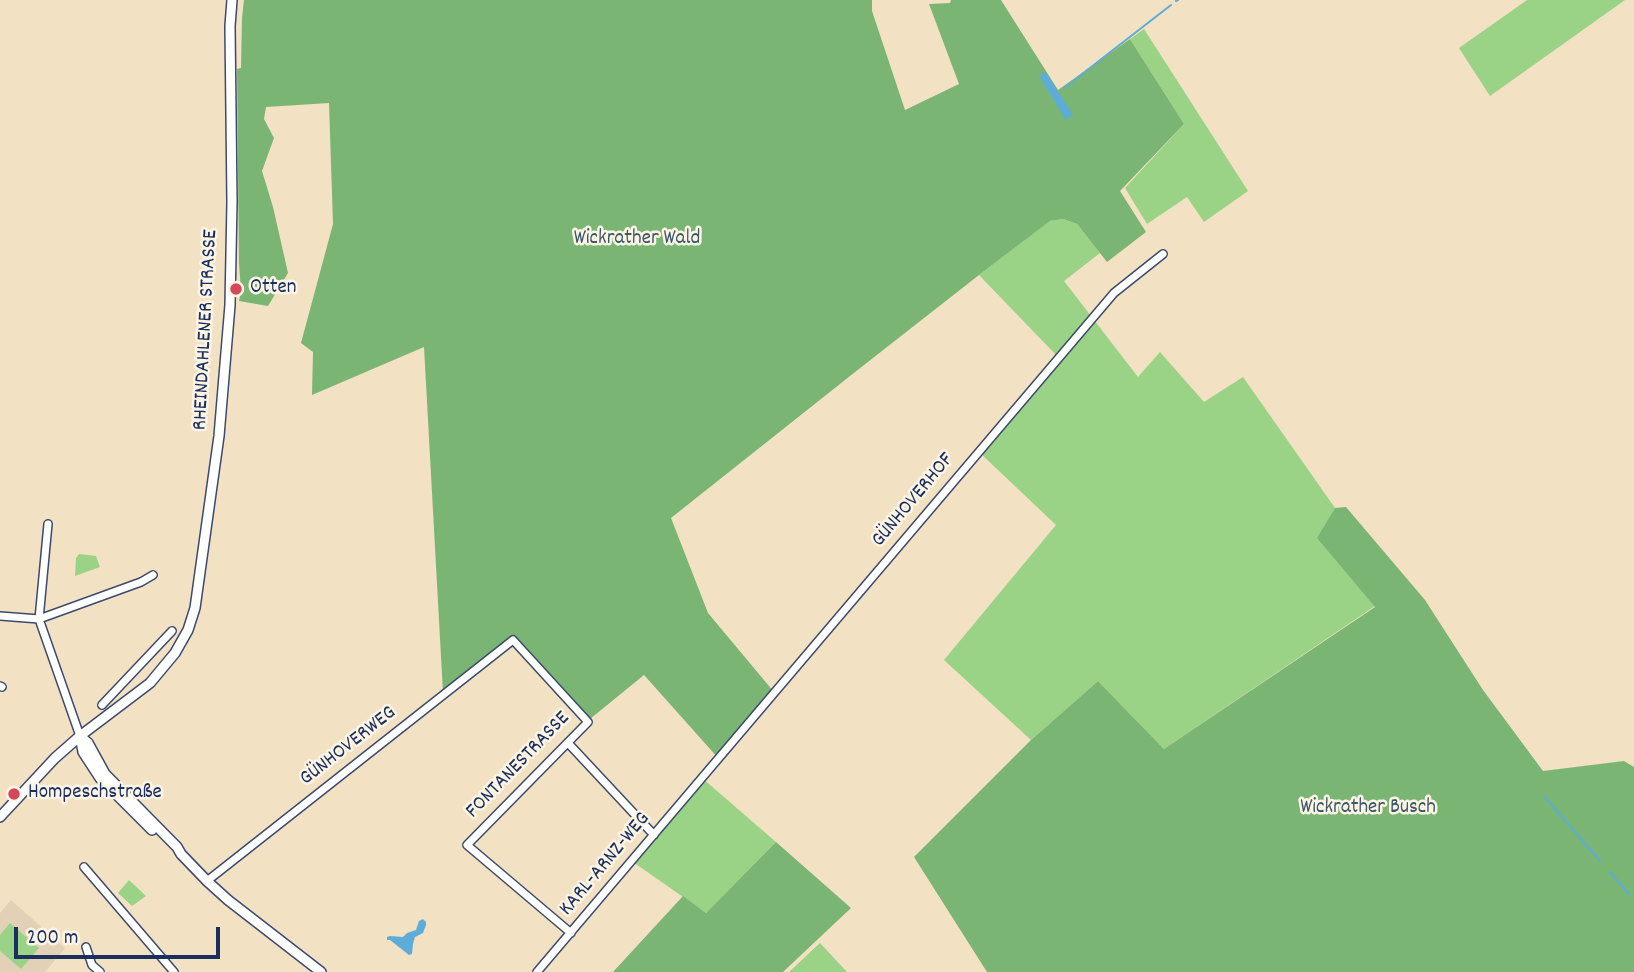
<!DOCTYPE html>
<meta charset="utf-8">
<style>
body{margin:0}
#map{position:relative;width:1634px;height:972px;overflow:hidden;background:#f2e1c3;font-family:Dekko,sans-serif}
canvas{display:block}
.scale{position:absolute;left:14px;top:927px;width:206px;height:32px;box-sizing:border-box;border:4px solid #1b2f5e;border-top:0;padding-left:9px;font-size:21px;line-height:24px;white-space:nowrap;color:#1b2f5e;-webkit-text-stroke:5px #fcf5e5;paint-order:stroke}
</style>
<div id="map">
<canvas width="1634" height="972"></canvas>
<div class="scale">200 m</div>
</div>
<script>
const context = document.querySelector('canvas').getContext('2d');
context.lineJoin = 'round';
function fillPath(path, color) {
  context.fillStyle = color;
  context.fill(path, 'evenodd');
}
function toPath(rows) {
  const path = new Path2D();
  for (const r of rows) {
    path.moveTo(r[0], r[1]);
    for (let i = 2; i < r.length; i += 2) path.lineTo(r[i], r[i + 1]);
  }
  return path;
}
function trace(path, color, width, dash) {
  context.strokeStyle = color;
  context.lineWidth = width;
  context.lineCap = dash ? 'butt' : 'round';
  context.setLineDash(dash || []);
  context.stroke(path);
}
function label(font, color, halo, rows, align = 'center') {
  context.font = font + ' Dekko,sans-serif';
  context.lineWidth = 5;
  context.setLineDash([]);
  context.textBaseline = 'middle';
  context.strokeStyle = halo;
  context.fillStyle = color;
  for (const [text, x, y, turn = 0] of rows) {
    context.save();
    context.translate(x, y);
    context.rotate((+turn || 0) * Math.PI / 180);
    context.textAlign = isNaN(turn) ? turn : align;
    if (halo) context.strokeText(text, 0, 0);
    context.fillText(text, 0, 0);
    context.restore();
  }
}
fillPath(toPath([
 [11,900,65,948,45,972,0,972,0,913]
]), '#e2d1b6');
fillPath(toPath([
 [1527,0,1625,0,1490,96,1459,48],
 [1144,29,1248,191,1204,222,1187,197,1147,224,1125,188,1184,124,1130,39],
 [1063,219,1077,224,1100,253,1064,281,1138,377,1160,352,1204,402,1243,377,1335,508,1318,538,1375,606,1164,749,1098,681,1031,740,944,660,1056,525,980,453,1058,357,979,275,1043,226,1050,221],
 [79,554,96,556,100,567,75,576,76,558],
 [702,778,776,842,706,913,633,862],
 [129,880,146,896,132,906,118,893],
 [10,923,39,948,21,969,0,951,0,935],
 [820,943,847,972,789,972]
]), '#9ad386');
fillPath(toPath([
 [244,0,872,0,872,11,905,110,959,84,929,4,950,3,951,0,1001,0,1058,90,1130,39,1184,124,1120,191,1146,232,1107,262,1077,224,1063,219,1050,221,979,275,850,376,671,518,708,613,774,692,719,759,644,675,590,719,513,637,443,693,424,347,312,395,313,352,301,343,333,224,329,103,266,107,264,119,274,138,262,171,273,207,288,273,268,306,239,301,241,292,239,263,237,69,241,68,242,18],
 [1346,507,1425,600,1483,690,1543,771,1624,761,1634,767,1634,972,987,972,914,857,1031,740,1098,681,1164,749,1375,607,1317,538,1335,508],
 [776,842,851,908,783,972,613,972,683,896,706,913]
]), '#7bb573');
fillPath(toPath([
 [1046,72,1073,115,1066,120,1039,76],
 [423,919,426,922,426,925,423,933,415,937,413,944,412,954,409,955,390,940,387,940,387,937,390,936,403,937,407,933,416,930,419,921]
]), '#5eacd8');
trace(toPath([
 [1176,1,1178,0],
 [1064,88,1171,5],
 [1545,797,1600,861],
 [1610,872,1629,894]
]), '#5eacd8', 2);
const minor = toPath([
 [48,524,39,619,80,736],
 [0,616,39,619,141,582,153,575],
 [0,686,2,687],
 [102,705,172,631],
 [568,743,654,835],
 [84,867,174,972],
 [207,881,513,640,588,722,467,845,571,933],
 [86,947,92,965,100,972],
 [537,972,1114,293,1163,254]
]);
const major = toPath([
 [80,736,88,743,105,774,177,847,181,854,207,881,228,900,321,972],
 [80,736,83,752,100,778,152,830],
 [0,817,55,758,80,736,150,683,175,653,188,630,195,608,219,436,230,305,232,202,230,26,232,0]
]);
trace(minor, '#3b4a6d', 10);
trace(major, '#3b4a6d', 12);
trace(minor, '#fff', 7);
trace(major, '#fff', 9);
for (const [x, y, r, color] of [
 [236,289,7,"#d1495b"],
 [14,794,7,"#d1495b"]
]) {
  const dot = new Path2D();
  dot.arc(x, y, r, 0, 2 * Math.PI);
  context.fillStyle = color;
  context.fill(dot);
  trace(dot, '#fcf5e5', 2.5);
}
label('21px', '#3b5868', '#fcf5e5', [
 ["Wickrather Wald",637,240],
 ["Wickrather Busch",1368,809]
]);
label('21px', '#1b2f5e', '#fcf5e5', [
 ["Otten",250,289],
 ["Hompeschstraße",28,794]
], 'left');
label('21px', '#1b2f5e', '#fcf5e5', [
 ["RHEINDAHLENER STRASSE",207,330,-87],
 ["GÜNHOVERHOF",914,501,-50],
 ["GÜNHOVERWEG",349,747,-38],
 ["FONTANESTRASSE",519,766,-46],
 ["KARL-ARNZ-WEG",606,865,-50]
]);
</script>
